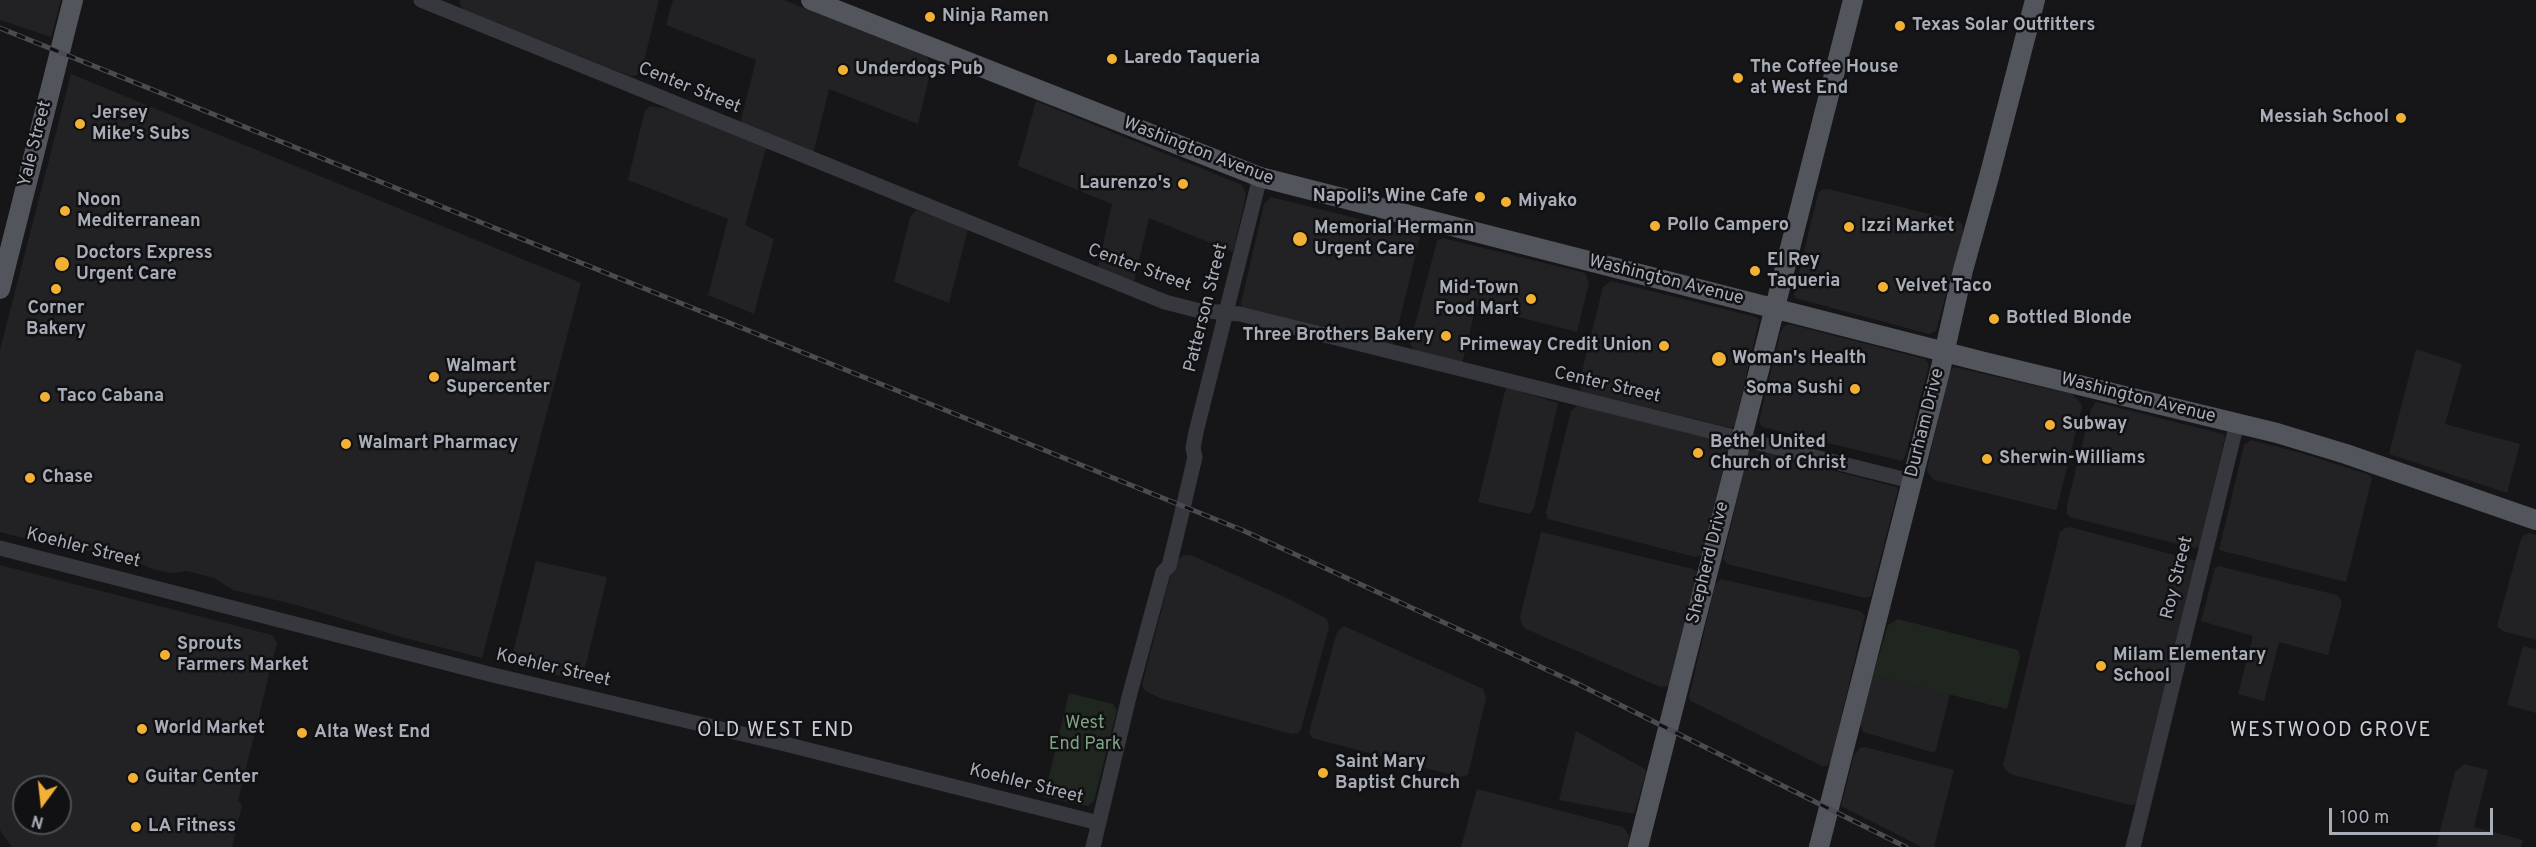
<!DOCTYPE html>
<style>
body{margin:0}
#map{position:relative;width:2536px;height:847px;overflow:hidden;background:#161618;font-family:Overpass,sans-serif}
canvas{display:block}
.north{position:absolute;left:12px;top:775px;width:60px;height:60px;box-sizing:border-box;background:#111113;border:2px solid #4d4f55;border-radius:50%;rotate:195deg;font-size:16px;font-weight:700;line-height:24px;text-align:center;color:#a8adb8}
.north::after{content:'';display:block;margin:auto;width:21px;height:27px;background:#f2b134;clip-path:polygon(50% 0,100% 100%,50% 72%,0 100%)}
.scale{position:absolute;left:2329px;top:808px;width:164px;height:27px;box-sizing:border-box;border:3px solid #a8adb8;border-top:0;padding-left:8px;font-size:18px;line-height:21px;white-space:nowrap;color:#a8adb8;-webkit-text-stroke:4px #111113;paint-order:stroke}
</style>
<div id="map">
<canvas width="2536" height="847"></canvas>
<div class="north">N</div>
<div class="scale">100 m</div>
</div>
<script>
const context = document.querySelector('canvas').getContext('2d');
context.lineJoin = 'round';
function fillPath(path, color) {
  context.fillStyle = color;
  context.fill(path, 'evenodd');
}
function toPath(rows) {
  const path = new Path2D();
  for (const r of rows) {
    path.moveTo(r[0], r[1]);
    for (let i = 2; i < r.length; i += 2) path.lineTo(r[i], r[i + 1]);
  }
  return path;
}
function trace(path, color, width, dash) {
  context.strokeStyle = color;
  context.lineWidth = width;
  context.lineCap = dash ? 'butt' : 'round';
  context.setLineDash(dash || []);
  context.stroke(path);
}
function label(font, color, halo, rows, align = 'center') {
  context.font = font + ' Overpass,sans-serif';
  context.lineWidth = 5;
  context.setLineDash([]);
  context.textBaseline = 'middle';
  context.strokeStyle = halo;
  context.fillStyle = color;
  for (const [text, x, y, turn = 0] of rows) {
    context.save();
    context.translate(x, y);
    context.rotate((+turn || 0) * Math.PI / 180);
    context.textAlign = isNaN(turn) ? turn : align;
    if (halo) context.strokeText(text, 0, 0);
    context.fillText(text, 0, 0);
    context.restore();
  }
}
fillPath(toPath([
 [0,0,61,0,51,37,0,20],
 [459,0,659,0,642,69,637,75,630,76,465,10,461,7],
 [673,0,784,0,926,56,932,65,918,124,829,89,813,154,740,124,756,60,666,25],
 [71,74,581,283,482,658,401,637,297,605,233,590,214,578,187,571,170,573,152,569,126,557,46,544,0,532,0,350],
 [1036,101,1242,185,1246,195,1233,252,1149,218,1134,282,1098,268,1112,204,1018,166],
 [651,106,673,110,766,148,745,225,774,239,754,314,708,295,728,219,628,180,645,110],
 [1828,189,1958,221,1962,224,1963,232,1936,331,1929,334,1795,298,1794,292,1818,194,1821,190],
 [1271,197,1419,234,1420,237,1394,343,1391,345,1242,307,1241,303,1264,204],
 [916,210,968,229,949,303,894,282,910,218],
 [1443,238,1585,273,1589,283,1577,332,1476,306,1462,364,1414,351,1410,344,1437,241],
 [1611,281,1756,317,1759,320,1735,425,1731,428,1581,391,1579,383,1603,287],
 [1789,324,1925,359,1929,365,1906,454,1902,461,1762,427,1759,421,1780,334,1784,326],
 [2416,349,2462,364,2445,424,2520,444,2507,493,2389,454],
 [1954,367,2072,394,2080,402,2082,407,2057,508,2055,510,1934,480,1928,473,1927,468,1949,373],
 [1506,387,1558,403,1534,508,1530,514,1478,502],
 [2096,402,2223,434,2225,437,2200,546,2194,548,2070,517,2067,514,2067,505,2091,409],
 [1578,405,1727,442,1728,449,1702,555,1695,557,1548,519,1546,512,1571,411],
 [2251,440,2301,453,2367,474,2372,478,2346,582,2219,550,2244,445],
 [1755,450,1896,487,1898,490,1871,596,1865,598,1727,564,1723,559,1747,456,1750,451],
 [2070,527,2197,561,2141,798,2136,804,2130,805,2013,775,2006,771,2003,765,2060,532,2065,528],
 [1541,532,1693,569,1697,572,1698,576,1669,686,1660,687,1526,629,1522,625,1520,617],
 [2530,533,2536,535,2536,640,2503,631,2497,626,2521,539,2524,535],
 [1185,555,1193,556,1287,598,1327,619,1329,627,1301,729,1298,733,1292,734,1162,699,1145,691,1142,685,1174,561],
 [536,561,607,577,582,681,510,664],
 [0,565,272,635,277,643,238,801,242,805,232,847,12,847,0,830],
 [24,787,60,787,60,823,24,823],
 [2218,566,2337,595,2342,602,2328,655,2279,642,2264,701,2238,694,2253,636,2201,621,2215,568],
 [1721,579,1860,611,1865,616,1831,761,1826,766,1822,766,1691,701,1689,697,1715,585],
 [1344,626,1483,689,1486,698,1468,775,1460,777,1312,738,1309,732,1337,632],
 [2523,646,2536,649,2536,713,2507,705],
 [1873,675,1950,694,1935,753,1863,732,1860,724],
 [1576,731,1645,769,1646,773,1634,814,1559,800],
 [1865,747,1954,770,1934,847,1922,847,1841,806,1854,755,1860,748],
 [2464,764,2488,770,2474,827,2523,840,2521,847,2436,847,2455,772],
 [1477,789,1623,827,1629,835,1628,847,1461,847]
]), '#222225');
fillPath(toPath([
 [1898,619,2018,650,2020,657,2007,709,1873,675,1888,625],
 [1069,693,1113,704,1117,710,1094,801,1088,806,1044,797]
]), '#1e261f');
trace(toPath([
 [421,0,1165,302,1196,310,1240,314,1911,481],
 [0,548,493,675,785,744,1099,823],
 [1093,847,1129,697,1163,572,1169,566,1179,525,1195,457,1193,448,1196,432,1260,177],
 [2133,847,2237,423]
]), '#37383d', 15);
trace(toPath([
 [811,0,1260,177,1984,362,2277,433,2346,454,2536,520],
 [0,289,73,0],
 [1638,847,1853,0],
 [1819,847,1941,367,1963,270,1989,177,2035,0]
]), '#53555c', 20);
const rail = toPath([
 [0,28,1242,530,1578,684,1906,847]
]);
trace(rail, '#4a4c52', 5);
trace(rail, '#111113', 3, [9]);
for (const [x, y, r, color] of [
 [930,17,6,"#f2b134"],
 [1900,26,6,"#f2b134"],
 [1112,59,6,"#f2b134"],
 [843,70,6,"#f2b134"],
 [1738,78,6,"#f2b134"],
 [2401,118,6,"#f2b134"],
 [80,124,6,"#f2b134"],
 [1183,184,6,"#f2b134"],
 [1480,197,6,"#f2b134"],
 [1506,202,6,"#f2b134"],
 [65,211,6,"#f2b134"],
 [1655,226,6,"#f2b134"],
 [1849,227,6,"#f2b134"],
 [1300,239,8,"#f2b134"],
 [62,264,8,"#f2b134"],
 [1755,271,6,"#f2b134"],
 [1883,287,6,"#f2b134"],
 [56,289,6,"#f2b134"],
 [1531,299,6,"#f2b134"],
 [1994,319,6,"#f2b134"],
 [1446,336,6,"#f2b134"],
 [1664,346,6,"#f2b134"],
 [1719,359,8,"#f2b134"],
 [434,377,6,"#f2b134"],
 [1855,389,6,"#f2b134"],
 [45,397,6,"#f2b134"],
 [2050,425,6,"#f2b134"],
 [346,444,6,"#f2b134"],
 [1698,453,6,"#f2b134"],
 [1987,459,6,"#f2b134"],
 [30,478,6,"#f2b134"],
 [165,655,6,"#f2b134"],
 [2101,666,6,"#f2b134"],
 [142,729,6,"#f2b134"],
 [302,733,6,"#f2b134"],
 [1323,773,6,"#f2b134"],
 [133,778,6,"#f2b134"],
 [136,827,6,"#f2b134"]
]) {
  const dot = new Path2D();
  dot.arc(x, y, r, 0, 2 * Math.PI);
  context.fillStyle = color;
  context.fill(dot);
  trace(dot, '#111113', 2);
}
label('bold 18px', '#a8adb8', '#111113', [
 ["Ninja Ramen",942,17],
 ["Texas Solar Outfitters",1912,26],
 ["Laredo Taqueria",1124,59],
 ["The Coffee House",1750,68],
 ["at West End",1750,89],
 ["Underdogs Pub",855,70],
 ["Jersey",92,114],
 ["Mike's Subs",92,135],
 ["Messiah School",2389,118,"right"],
 ["Laurenzo's",1171,184,"right"],
 ["Napoli's Wine Cafe",1468,197,"right"],
 ["Noon",77,201],
 ["Mediterranean",77,222],
 ["Miyako",1518,202],
 ["Pollo Campero",1667,226],
 ["Izzi Market",1861,227],
 ["Memorial Hermann",1314,229],
 ["Urgent Care",1314,250],
 ["Doctors Express",76,254],
 ["Urgent Care",76,275],
 ["El Rey",1767,261],
 ["Taqueria",1767,282],
 ["Velvet Taco",1895,287],
 ["Mid-Town",1519,289,"right"],
 ["Food Mart",1519,310,"right"],
 ["Corner",56,309,"center"],
 ["Bakery",56,330,"center"],
 ["Bottled Blonde",2006,319],
 ["Three Brothers Bakery",1434,336,"right"],
 ["Primeway Credit Union",1652,346,"right"],
 ["Woman's Health",1732,359],
 ["Walmart",446,367],
 ["Supercenter",446,388],
 ["Soma Sushi",1843,389,"right"],
 ["Taco Cabana",57,397],
 ["Subway",2062,425],
 ["Bethel United",1710,443],
 ["Church of Christ",1710,464],
 ["Walmart Pharmacy",358,444],
 ["Sherwin-Williams",1999,459],
 ["Chase",42,478],
 ["Sprouts",177,645],
 ["Farmers Market",177,666],
 ["Milam Elementary",2113,656],
 ["School",2113,677],
 ["World Market",154,729],
 ["Alta West End",314,733],
 ["Saint Mary",1335,763],
 ["Baptist Church",1335,784],
 ["Guitar Center",145,778],
 ["LA Fitness",148,827]
], 'left');
label('18px', '#a8adb8', '#111113', [
 ["Center Street",689,89,22],
 ["Yale Street",36,144,-76],
 ["Washington Avenue",1198,152,21],
 ["Center Street",1139,269,20],
 ["Washington Avenue",1666,281,14],
 ["Patterson Street",1207,308,-76],
 ["Center Street",1607,386,13],
 ["Washington Avenue",2138,399,14],
 ["Durham Drive",1926,423,-76],
 ["Koehler Street",83,549,14],
 ["Shepherd Drive",1709,563,-76],
 ["Roy Street",2178,578,-76],
 ["Koehler Street",553,669,13],
 ["Koehler Street",1026,785,14]
]);
label('18px', '#7fa381', '#111113', [
 ["West",1085,724],
 ["End Park",1085,745]
]);
context.letterSpacing = '1.5px';
label('20px', '#c9ccd4', '#111113', [
 ["OLD WEST END",776,732],
 ["WESTWOOD GROVE",2331,732]
]);
context.letterSpacing = '0px';
</script>
